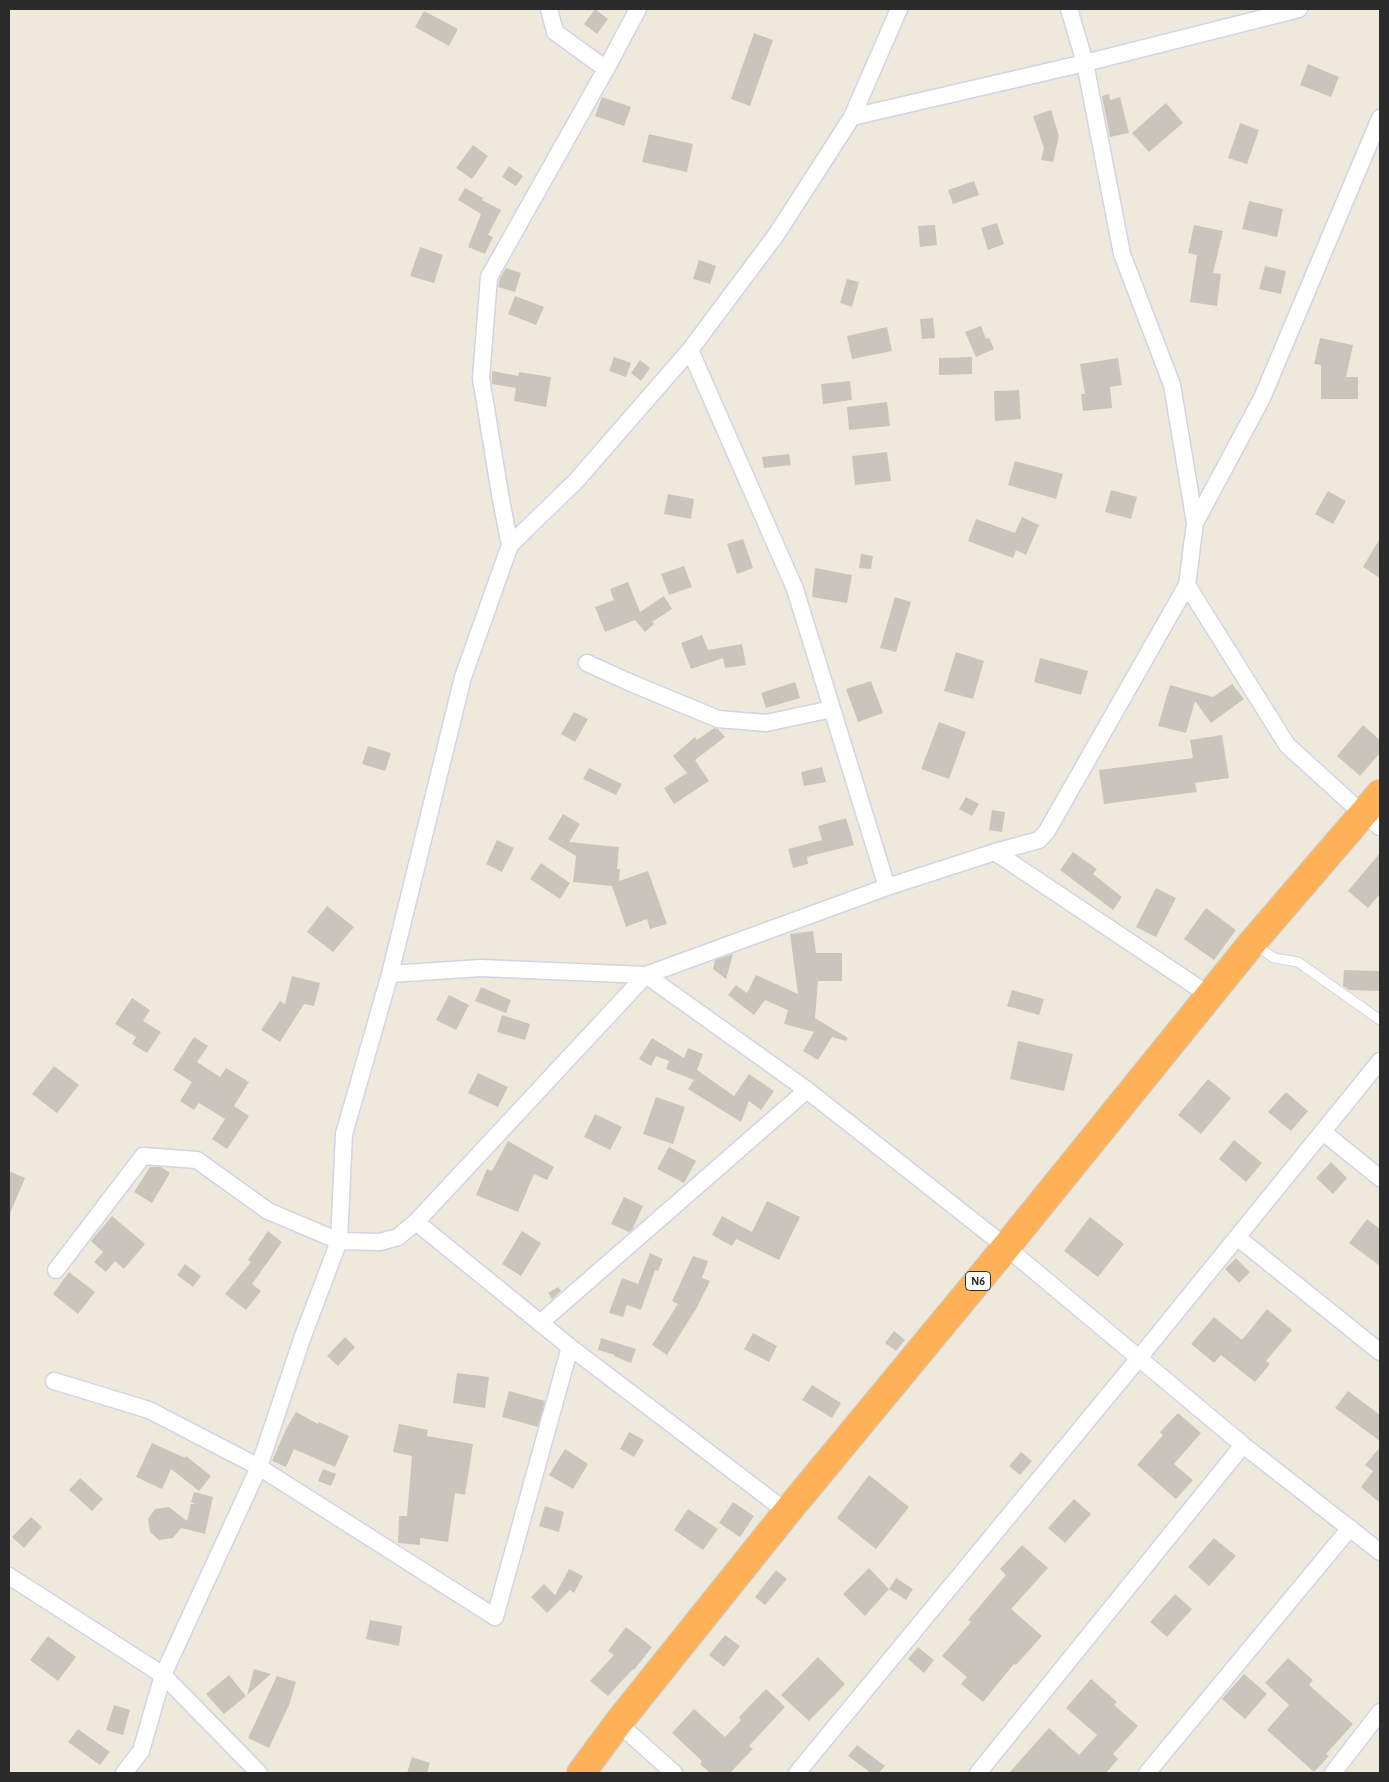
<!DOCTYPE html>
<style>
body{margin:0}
#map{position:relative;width:1389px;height:1782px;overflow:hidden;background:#efe9dc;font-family:"Alegreya Sans",sans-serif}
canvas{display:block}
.frame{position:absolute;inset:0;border:10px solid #2b2b2b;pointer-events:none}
</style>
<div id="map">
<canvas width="1389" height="1782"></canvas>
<div class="frame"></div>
</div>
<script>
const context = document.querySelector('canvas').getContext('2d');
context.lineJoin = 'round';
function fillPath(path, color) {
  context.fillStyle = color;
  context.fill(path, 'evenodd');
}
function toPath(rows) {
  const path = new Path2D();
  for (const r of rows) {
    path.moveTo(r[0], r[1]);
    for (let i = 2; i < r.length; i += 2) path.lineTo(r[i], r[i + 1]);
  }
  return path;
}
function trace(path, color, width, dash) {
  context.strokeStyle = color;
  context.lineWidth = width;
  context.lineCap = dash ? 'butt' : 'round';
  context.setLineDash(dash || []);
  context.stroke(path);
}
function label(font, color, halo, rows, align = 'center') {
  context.font = font + ' "Alegreya Sans",sans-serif';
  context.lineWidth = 4.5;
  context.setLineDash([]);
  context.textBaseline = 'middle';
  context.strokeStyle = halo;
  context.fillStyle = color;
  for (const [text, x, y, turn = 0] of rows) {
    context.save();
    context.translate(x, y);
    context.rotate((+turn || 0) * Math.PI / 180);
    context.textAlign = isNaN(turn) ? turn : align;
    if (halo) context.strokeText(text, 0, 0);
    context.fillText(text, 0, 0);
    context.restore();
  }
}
fillPath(toPath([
 [595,9,608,19,597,34,584,24],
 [424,11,458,29,449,46,415,27],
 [754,33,773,40,750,106,731,99],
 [1308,64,1339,77,1331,97,1300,85],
 [1109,94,1110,100,1120,97,1129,133,1110,137,1102,96],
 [602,97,631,107,624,126,595,116],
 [1166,103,1183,123,1149,152,1132,133],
 [1051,110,1059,136,1053,162,1041,160,1044,148,1033,116],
 [1240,123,1259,130,1247,164,1228,158],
 [649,134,693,144,687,172,642,162],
 [473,145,488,156,472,179,456,168],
 [509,166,523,176,516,186,502,177],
 [974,181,979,195,953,204,948,190],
 [465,188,483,198,482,200,501,210,488,235,493,237,485,254,468,247,481,214,458,200],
 [1249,201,1283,209,1277,237,1242,229],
 [997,223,1004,244,988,250,981,228],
 [935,225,937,245,920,247,918,226],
 [1194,225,1223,231,1213,273,1221,274,1217,306,1190,302,1197,255,1188,253],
 [420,247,443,255,434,283,410,276],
 [699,260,716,266,710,284,693,279],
 [1265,266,1286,271,1281,294,1259,289],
 [506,268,521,273,515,292,498,287,500,278],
 [847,279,859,282,852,307,840,303],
 [515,296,544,307,536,325,508,314],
 [933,318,935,338,922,339,920,319],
 [981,326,986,339,989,338,994,349,976,357,965,332],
 [887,327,892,351,852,359,847,336],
 [1320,338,1353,345,1346,377,1358,377,1358,399,1321,399,1321,365,1314,364],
 [614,357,631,363,626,377,609,371],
 [972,357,972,374,939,375,939,358],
 [1118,358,1122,385,1110,387,1112,408,1083,411,1081,394,1085,394,1080,364],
 [640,360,650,368,641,381,631,373],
 [492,371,518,376,519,372,551,377,546,407,514,401,516,388,492,384],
 [850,381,852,400,823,404,821,384],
 [1019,390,1021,419,995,421,994,391],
 [887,402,890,426,849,430,847,407],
 [887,452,891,481,855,485,852,456],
 [789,454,791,465,764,468,762,457],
 [1015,461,1063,474,1056,499,1008,485],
 [1111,490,1137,497,1131,519,1105,512],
 [1328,491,1346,501,1333,524,1315,514],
 [668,494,694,499,691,519,664,514],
 [1022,517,1039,525,1026,555,1016,550,1013,558,968,541,976,519,1015,533],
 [1380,538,1380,578,1363,567],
 [743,539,753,568,737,574,727,544],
 [861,554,873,556,871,569,859,568],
 [684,566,692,587,669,595,661,574],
 [815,568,852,575,847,603,812,597],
 [628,582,640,612,664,596,672,609,652,622,654,624,645,632,635,620,605,632,595,607,614,600,610,589],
 [895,597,911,602,896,652,880,648],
 [702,635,708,650,742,644,746,665,725,668,723,658,691,669,681,643],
 [956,652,984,661,973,699,944,691],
 [1040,658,1088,671,1081,695,1034,682],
 [871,681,883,713,858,722,846,689],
 [795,682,800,698,766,708,761,693],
 [1232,684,1244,699,1211,723,1195,701,1186,733,1158,726,1170,685,1213,697],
 [574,712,588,719,575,742,561,734],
 [939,722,966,732,949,779,921,769],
 [1363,725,1380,740,1380,753,1360,776,1337,756],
 [714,728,718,729,725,737,695,760,709,781,674,804,664,788,687,773,673,756,695,737,697,740],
 [1222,735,1229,778,1195,783,1197,792,1104,804,1099,770,1193,758,1190,740],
 [368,746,391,753,385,771,362,764],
 [822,767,826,782,804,786,801,772],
 [589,768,622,784,616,795,583,779],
 [966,797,979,804,972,816,959,809],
 [992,810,1005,812,1002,832,989,830],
 [563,814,580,824,569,842,619,847,617,869,620,869,619,881,648,871,667,924,650,929,647,919,626,927,612,886,573,882,576,856,548,839],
 [846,818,854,845,807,857,808,864,793,868,788,849,822,840,818,826],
 [497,840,514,848,502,872,486,864],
 [1073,852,1097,869,1093,874,1122,897,1113,910,1060,870],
 [1380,853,1380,894,1368,908,1348,891],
 [541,863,570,883,560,899,530,879],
 [1156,888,1176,898,1156,937,1136,927],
 [327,906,354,927,333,952,307,932],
 [1206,908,1236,930,1214,960,1184,939],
 [813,931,816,953,842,953,842,981,818,981,815,1018,848,1038,846,1041,832,1037,818,1060,803,1051,814,1032,784,1024,788,1010,765,1000,754,1015,728,995,736,985,747,993,756,975,798,994,790,934],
 [733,954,726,979,713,969,715,960],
 [1344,970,1380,971,1380,991,1349,990,1343,986],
 [292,976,320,983,314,1006,304,1004,280,1042,261,1030,280,1001,285,1004],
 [481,987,511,1000,506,1013,475,1001],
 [1012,990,1044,999,1039,1015,1007,1006],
 [449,995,469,1005,456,1030,436,1020],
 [132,998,150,1010,143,1021,161,1032,147,1053,132,1044,136,1037,115,1024],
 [502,1015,530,1024,525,1040,497,1032],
 [194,1037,208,1046,197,1062,220,1077,226,1068,249,1082,234,1106,249,1116,227,1149,212,1139,225,1119,199,1103,194,1110,180,1101,192,1082,173,1070],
 [652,1038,684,1058,688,1048,703,1054,697,1070,734,1096,749,1074,774,1091,761,1110,749,1101,741,1122,688,1089,694,1080,666,1069,669,1061,656,1056,651,1066,639,1059],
 [1018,1041,1073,1054,1064,1091,1010,1079],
 [54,1066,79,1085,57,1113,32,1094],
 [478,1073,508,1087,498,1107,468,1093],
 [1208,1079,1231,1098,1201,1134,1178,1115],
 [1286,1092,1308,1111,1291,1131,1268,1112],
 [656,1097,685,1107,673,1144,643,1134],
 [595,1114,622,1127,610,1150,584,1137],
 [1234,1140,1262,1163,1246,1182,1219,1159],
 [508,1141,554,1167,547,1180,534,1174,518,1212,476,1195,487,1169,492,1171],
 [669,1147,696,1161,684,1183,657,1169],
 [1331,1162,1347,1178,1333,1194,1316,1178],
 [150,1167,161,1167,170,1173,152,1203,134,1192],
 [9,1171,25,1178,9,1216],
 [624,1197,643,1206,632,1230,629,1232,611,1224],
 [767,1201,800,1217,779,1260,736,1239,732,1246,712,1235,722,1216,752,1232],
 [112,1216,145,1244,124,1269,115,1261,106,1272,94,1262,103,1252,91,1241],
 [1090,1217,1124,1244,1098,1277,1064,1251],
 [1367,1219,1380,1229,1380,1266,1349,1243],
 [268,1231,282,1242,252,1284,261,1291,246,1310,225,1294,251,1262,248,1260],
 [522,1231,541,1243,521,1276,502,1264],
 [650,1253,663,1259,658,1271,655,1270,641,1310,627,1305,623,1317,609,1313,622,1278,638,1284],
 [693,1256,708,1261,702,1278,710,1281,696,1309,667,1355,652,1345,678,1304,672,1301],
 [1236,1258,1250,1272,1239,1283,1225,1269],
 [185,1264,201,1276,193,1287,177,1275],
 [69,1272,95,1292,78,1314,53,1294],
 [558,1287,561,1291,552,1299,548,1293],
 [1267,1309,1292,1330,1266,1361,1270,1364,1255,1382,1221,1355,1214,1363,1191,1344,1214,1317,1242,1340],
 [894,1331,905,1340,896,1351,885,1343],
 [753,1333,777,1346,769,1362,744,1349],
 [345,1337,355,1347,338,1366,327,1356],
 [601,1338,636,1349,631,1363,614,1356,615,1355,598,1350],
 [457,1373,489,1377,485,1408,453,1403],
 [812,1385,841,1403,832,1418,802,1400],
 [509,1391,545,1401,538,1427,502,1417],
 [1348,1391,1380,1415,1380,1441,1335,1408],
 [296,1412,318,1424,319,1422,349,1436,335,1467,294,1449,286,1467,272,1461,286,1429],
 [1178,1413,1201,1433,1174,1464,1193,1480,1176,1499,1137,1465,1163,1435,1160,1432],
 [399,1424,428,1430,427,1436,473,1444,465,1495,455,1493,448,1542,420,1538,420,1545,398,1543,399,1516,407,1516,412,1456,393,1452],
 [629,1432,644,1440,634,1457,620,1449],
 [152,1443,185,1458,186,1456,211,1476,199,1491,171,1469,162,1489,136,1477],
 [1380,1447,1380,1503,1361,1487,1373,1471,1365,1465],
 [565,1449,588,1464,573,1489,549,1475],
 [1021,1452,1032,1461,1020,1475,1009,1466],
 [323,1469,336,1474,331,1486,318,1481],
 [869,1475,909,1507,876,1549,837,1518],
 [80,1478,103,1499,92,1511,69,1490],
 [194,1492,213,1497,205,1534,181,1528,173,1538,159,1540,150,1532,148,1519,155,1509,169,1507,187,1521,191,1504,195,1504,191,1502],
 [1074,1499,1091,1514,1065,1543,1048,1528],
 [733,1502,754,1516,740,1537,719,1523],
 [545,1506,564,1512,559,1532,539,1526],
 [688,1509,718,1529,703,1550,674,1530],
 [31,1517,42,1527,24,1548,12,1537],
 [1214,1538,1236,1556,1209,1586,1188,1567],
 [1022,1545,1048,1568,1011,1609,1042,1636,1016,1665,1014,1664,983,1702,961,1684,967,1677,942,1656,971,1622,968,1620,1006,1575,1000,1569],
 [869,1568,889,1589,865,1616,843,1594],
 [569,1569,583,1576,574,1593,570,1590,547,1613,531,1597,544,1584,555,1595],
 [776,1570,787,1579,765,1605,755,1597],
 [896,1578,913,1589,906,1600,889,1589],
 [1175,1594,1192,1609,1167,1637,1150,1622],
 [370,1620,402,1626,399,1646,366,1639],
 [626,1627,652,1647,634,1670,633,1669,608,1696,590,1681,614,1655,608,1651],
 [725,1635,740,1646,724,1667,709,1655],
 [48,1636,76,1657,58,1681,30,1660],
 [918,1647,934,1660,924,1673,908,1659],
 [818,1657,845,1684,809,1721,781,1695],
 [1288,1658,1313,1680,1309,1685,1353,1724,1326,1754,1329,1756,1314,1772,1267,1730,1289,1705,1265,1683],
 [254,1669,271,1674,247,1695],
 [1244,1674,1267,1694,1245,1719,1222,1699],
 [229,1675,246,1696,224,1714,206,1694],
 [277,1676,296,1682,289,1705,269,1748,248,1738],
 [1091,1679,1117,1702,1114,1705,1138,1726,1113,1754,1118,1759,1106,1773,1009,1773,1049,1728,1079,1755,1097,1735,1066,1708],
 [766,1689,785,1707,749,1746,753,1749,730,1773,710,1773,700,1764,702,1761,672,1733,694,1709,725,1737,741,1720,739,1717],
 [114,1705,130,1710,123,1735,106,1730],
 [78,1729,110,1752,100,1765,68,1742],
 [857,1745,885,1766,879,1773,871,1773,848,1756],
 [412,1757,430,1763,427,1773,407,1773]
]), '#cac5bc');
const lane = toPath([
 [1254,944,1274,958,1298,962,1380,1020]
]);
const street = toPath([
 [549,9,555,32,606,69],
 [852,117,1085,63,1299,9],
 [690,350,795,589,887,887],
 [1195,523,1262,398,1380,118],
 [510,545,501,500,481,378,489,277,606,69,638,9],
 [1187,585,1287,745,1364,815,1380,827],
 [587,663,631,683,718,719,766,723,832,709],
 [995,852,1209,995],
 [390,974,481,968,646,975,807,1090,1006,1247,1243,1445,1380,1552],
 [1323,1132,1380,1178],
 [416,1222,570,1347,787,1512],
 [1237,1237,1380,1352],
 [56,1270,143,1156,197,1160,268,1211,339,1241,380,1242,398,1237,416,1222,646,975,887,887,995,852,1039,840,1047,831,1187,585,1195,523,1172,385,1122,254,1085,63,1069,9],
 [540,1323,807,1090],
 [54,1381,149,1410,259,1467,495,1617,570,1347],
 [9,1576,163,1675,259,1773],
 [618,1723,674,1773],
 [124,1773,141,1751,163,1675,259,1467,303,1336,339,1241,344,1134,390,974,463,677,510,545,576,481,690,350,776,235,852,117,899,9],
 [797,1773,1139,1358,1380,1061],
 [978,1773,1243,1445],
 [1147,1773,1350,1528],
 [1333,1773,1380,1712]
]);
const highway = toPath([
 [581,1773,618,1723,787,1512,1006,1247,1252,943,1380,794]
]);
trace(lane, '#d1d3e6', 11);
trace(street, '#d1d3e6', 19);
trace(highway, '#ccc', 30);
trace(lane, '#fff', 9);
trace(street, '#fff', 16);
trace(highway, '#ffb157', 28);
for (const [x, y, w] of [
 [978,1281,25]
]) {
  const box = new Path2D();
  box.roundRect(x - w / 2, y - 9.5, w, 19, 4);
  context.fillStyle = '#fff';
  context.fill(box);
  trace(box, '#2b2b2b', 1);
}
label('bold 12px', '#2b2b2b', null, [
 ["N6",978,1281]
]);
</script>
